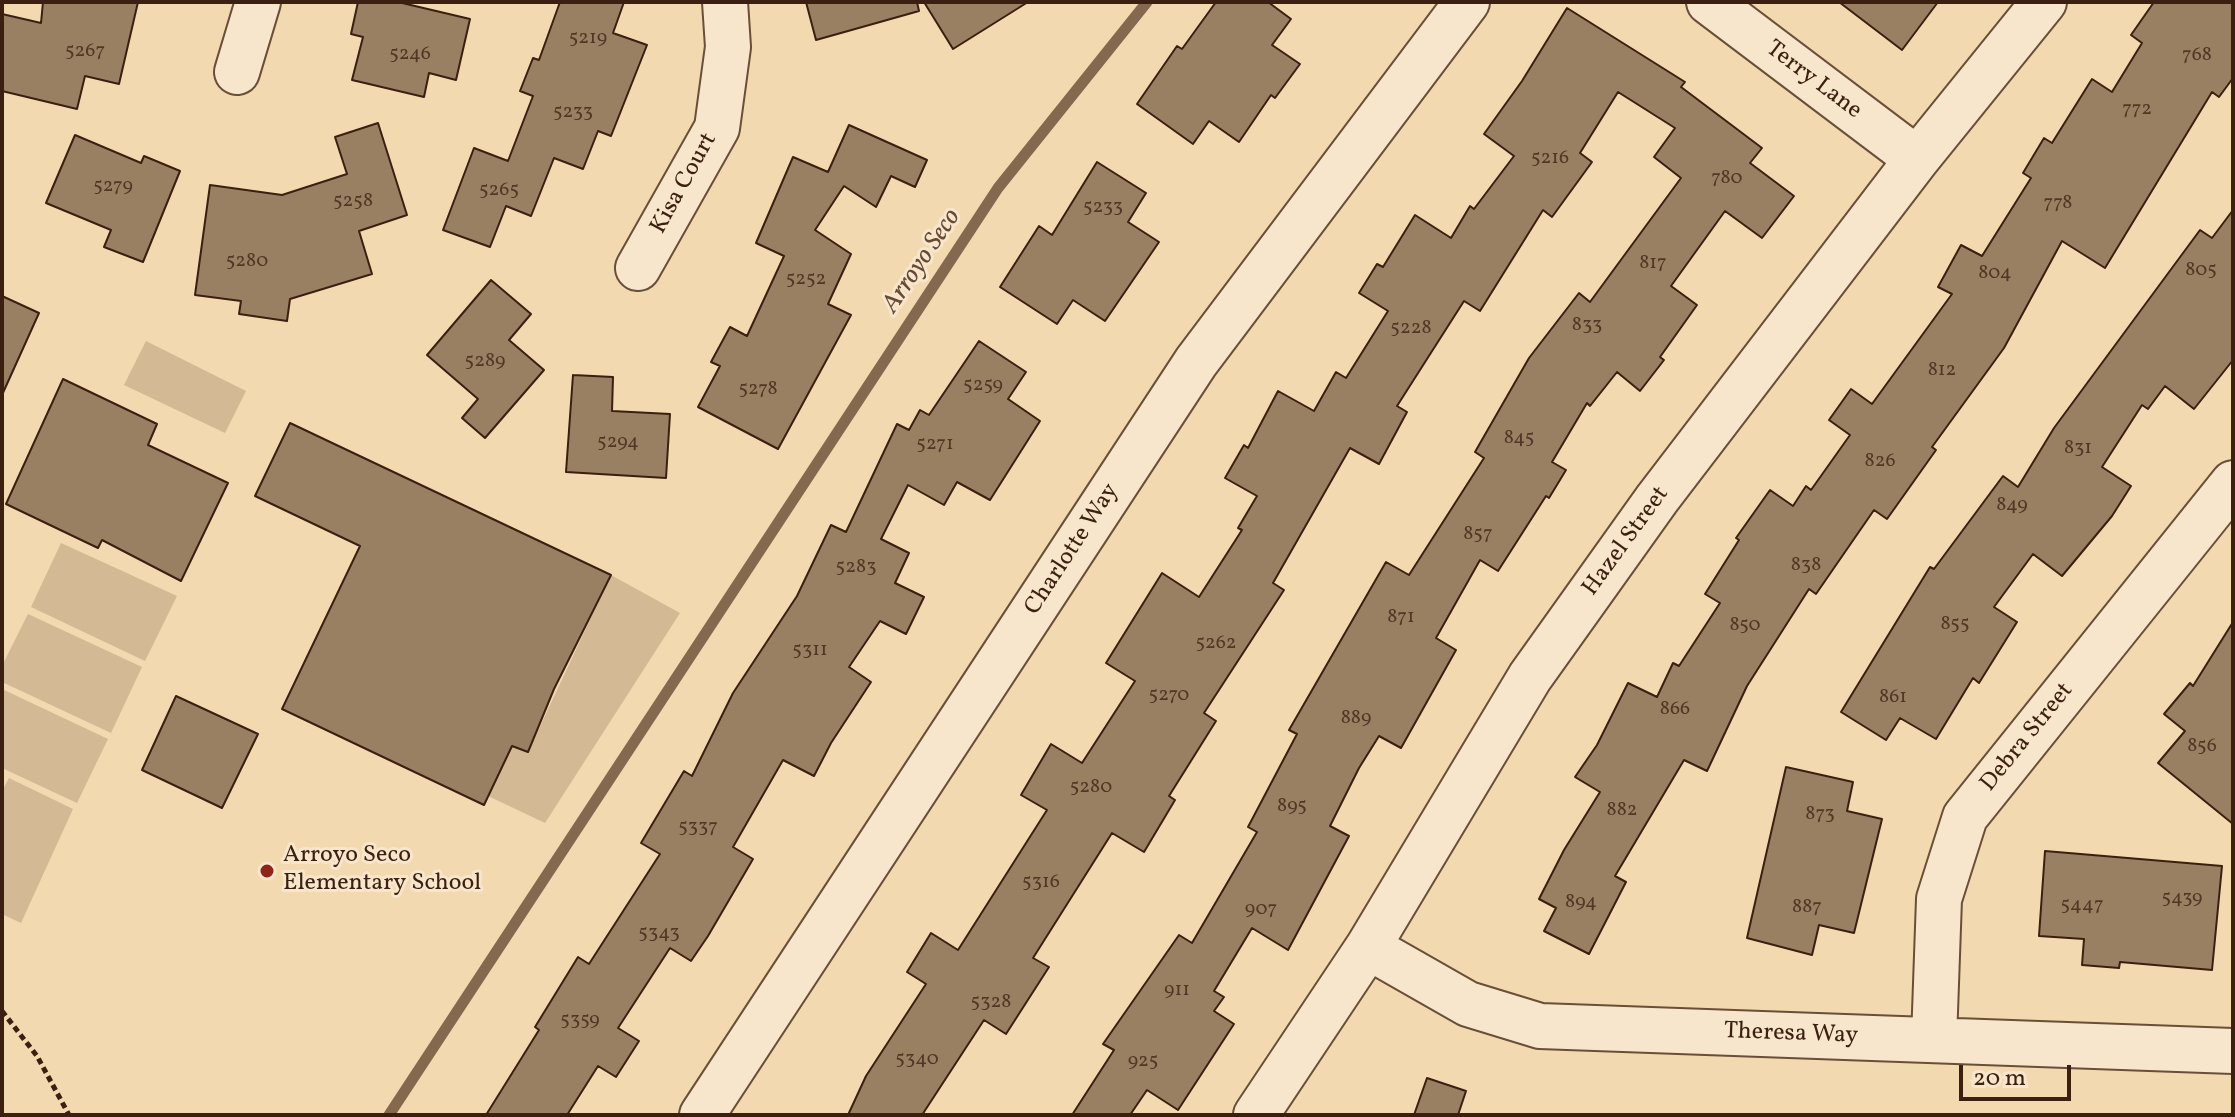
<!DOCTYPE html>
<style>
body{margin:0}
#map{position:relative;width:2235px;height:1117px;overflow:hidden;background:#f2d9af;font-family:Vollkorn,serif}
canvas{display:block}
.frame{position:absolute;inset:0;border:4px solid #3b1f10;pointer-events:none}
.scale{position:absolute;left:1959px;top:1065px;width:112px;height:36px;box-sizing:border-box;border:4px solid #3b1f10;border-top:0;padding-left:10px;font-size:24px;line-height:28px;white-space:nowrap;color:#3b1f10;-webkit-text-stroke:6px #f7e6cb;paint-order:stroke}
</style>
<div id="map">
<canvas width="2235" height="1117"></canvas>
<div class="frame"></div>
<div class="scale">20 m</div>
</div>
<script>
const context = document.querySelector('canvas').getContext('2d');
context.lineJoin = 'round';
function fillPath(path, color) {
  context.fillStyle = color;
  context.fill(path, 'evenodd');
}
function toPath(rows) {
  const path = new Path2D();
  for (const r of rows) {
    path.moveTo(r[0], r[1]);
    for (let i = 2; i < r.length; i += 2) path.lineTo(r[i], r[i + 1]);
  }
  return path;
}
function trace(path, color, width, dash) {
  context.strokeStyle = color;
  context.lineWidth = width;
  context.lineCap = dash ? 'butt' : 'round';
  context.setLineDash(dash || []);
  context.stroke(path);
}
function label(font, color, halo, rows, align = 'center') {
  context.font = font + ' Vollkorn,serif';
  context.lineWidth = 6;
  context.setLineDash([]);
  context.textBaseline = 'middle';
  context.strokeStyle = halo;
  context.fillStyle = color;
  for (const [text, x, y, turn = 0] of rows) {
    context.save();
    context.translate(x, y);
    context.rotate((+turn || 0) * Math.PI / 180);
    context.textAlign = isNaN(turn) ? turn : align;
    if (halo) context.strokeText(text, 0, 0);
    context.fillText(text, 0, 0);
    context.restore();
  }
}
fillPath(toPath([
 [146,341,246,391,225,433,124,385],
 [61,543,177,596,145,661,31,607],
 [611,575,680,613,545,823,488,796,512,746,528,752],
 [28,614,142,667,111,733,2,682,2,666],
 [2,689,108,739,77,803,2,768],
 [9,778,73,809,21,923,2,914,2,791]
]), '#d3b994');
trace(toPath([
 [389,1115,998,188,1147,2]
]), '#84694f', 11);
const building = toPath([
 [43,2,138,2,119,84,85,76,77,109,2,91,2,14,41,23,43,2],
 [358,2,398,2,470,19,456,80,429,73,424,97,352,80,363,37,351,34,358,2],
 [560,2,624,2,613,33,647,45,611,136,598,131,583,169,554,158,531,216,506,206,490,247,443,230,474,148,508,161,533,96,520,91,533,58,539,60,560,2],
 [806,2,917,2,919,11,816,40,806,2],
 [924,2,1028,2,953,49,924,2],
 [1216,2,1268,2,1291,19,1272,45,1300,64,1275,98,1271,95,1239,142,1209,121,1193,144,1137,104,1177,46,1182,49,1216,2],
 [1839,2,1938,2,1902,50,1839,2],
 [2154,2,2233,2,2233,78,2219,97,2212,92,2105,268,2062,241,2004,348,1932,447,1936,450,1887,519,1874,510,1816,594,1809,589,1747,686,1707,771,1684,760,1615,876,1626,882,1589,954,1544,931,1556,908,1539,899,1564,850,1600,792,1575,777,1597,745,1628,683,1657,697,1673,663,1679,666,1720,603,1705,594,1739,540,1736,538,1770,490,1793,506,1806,486,1811,490,1850,435,1829,420,1851,389,1872,404,1952,294,1938,287,1961,245,1982,256,2031,178,2023,173,2044,138,2052,143,2092,79,2112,92,2142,43,2131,35,2154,2],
 [1567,8,1685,82,1681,87,1762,148,1750,163,1794,196,1762,238,1725,211,1671,286,1697,305,1660,357,1664,360,1640,391,1617,372,1590,406,1587,403,1552,462,1566,470,1549,498,1546,496,1498,571,1480,560,1436,638,1456,650,1401,748,1379,736,1359,768,1330,826,1349,836,1288,950,1252,928,1214,991,1224,997,1214,1011,1234,1024,1178,1110,1147,1090,1130,1115,1072,1115,1114,1050,1103,1044,1179,935,1192,943,1257,832,1248,827,1297,734,1289,730,1386,562,1409,575,1484,458,1475,452,1529,358,1579,293,1590,302,1681,178,1654,157,1675,128,1618,92,1580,153,1592,162,1552,217,1543,210,1480,311,1464,301,1397,406,1407,412,1379,464,1350,448,1273,583,1284,590,1204,713,1216,721,1169,796,1175,800,1144,852,1112,833,1033,958,1049,967,1006,1034,984,1020,922,1115,848,1115,866,1076,926,984,907,972,931,933,958,950,1047,810,1021,795,1051,744,1082,763,1135,681,1106,663,1162,573,1199,597,1242,530,1238,528,1257,496,1225,478,1244,445,1248,448,1278,391,1314,411,1336,372,1346,378,1388,311,1359,293,1377,264,1383,267,1415,215,1451,238,1470,206,1474,209,1514,156,1484,134,1522,81,1567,8],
 [378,123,407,215,359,231,372,274,290,299,287,321,239,314,241,301,195,295,210,185,282,195,347,174,335,137,378,123],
 [849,125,927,160,915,187,891,176,876,207,844,186,815,230,851,254,828,304,851,315,778,449,698,407,720,366,711,362,730,327,747,336,784,256,756,243,793,157,828,172,849,125],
 [75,135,141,163,144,156,180,171,143,262,104,247,111,230,46,203,75,135],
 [1097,162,1146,193,1128,222,1159,242,1105,321,1073,300,1057,324,1000,287,1039,226,1052,235,1097,162],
 [2233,210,2233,360,2194,409,2165,386,2148,409,2142,405,2102,467,2131,486,2112,516,2062,576,2033,554,1994,607,2017,622,1979,683,1973,678,1936,739,1900,718,1886,740,1841,712,1930,567,1934,569,2003,476,2018,487,2054,428,2200,230,2212,238,2233,210],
 [491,280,531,314,509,340,544,370,485,438,462,418,478,399,427,355,491,280],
 [2,296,39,313,2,395,2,296],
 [979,341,1026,372,1008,399,1040,421,990,500,957,482,944,505,908,485,881,539,909,553,895,583,924,597,906,634,880,621,849,667,871,682,831,743,814,776,783,760,733,847,753,859,708,936,691,961,670,948,618,1028,639,1041,616,1077,598,1066,567,1115,486,1115,539,1030,535,1027,578,957,589,964,660,854,641,843,684,771,692,776,733,693,797,596,831,525,846,532,897,424,909,430,920,410,929,415,979,341],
 [573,375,613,377,612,411,670,414,666,478,566,472,573,375],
 [63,379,157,424,148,445,228,483,181,581,102,540,98,548,6,504,63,379],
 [290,423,611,575,554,689,528,752,512,746,484,805,282,709,360,546,255,496,290,423],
 [2233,622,2233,824,2158,763,2185,731,2164,714,2190,683,2193,686,2233,622],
 [176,696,258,734,222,808,142,770,176,696],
 [1786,767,1853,782,1847,811,1882,819,1854,933,1819,925,1812,955,1747,938,1786,767],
 [2045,851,2222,866,2212,970,2120,962,2119,968,2082,965,2084,939,2039,936,2045,851],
 [1427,1078,1466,1091,1458,1115,1414,1115,1427,1078]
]);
fillPath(building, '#9a8063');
trace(building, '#3b1f10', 2);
const minor = toPath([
 [1709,2,1917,159],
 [237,72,258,2],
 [638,268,717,128,728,47,725,2],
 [1368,947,1468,1004,1540,1026,2233,1051],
 [1934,1040,1939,899,1965,817,2233,483],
 [702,1115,1196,362,1467,2],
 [1256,1115,1368,947,1530,677,1657,499,1917,159,2044,2]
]);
trace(minor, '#694e38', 48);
trace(toPath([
 [2,1011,37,1056,69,1115]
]), '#3b1f10', 5, [6, 4]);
trace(minor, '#f7e6cb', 44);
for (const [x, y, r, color] of [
 [267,871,8,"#8f2418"]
]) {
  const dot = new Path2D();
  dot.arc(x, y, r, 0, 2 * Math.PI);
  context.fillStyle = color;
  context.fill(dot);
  trace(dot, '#f7e6cb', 3);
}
label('20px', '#533725', null, [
 ["5219",588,39],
 ["5267",85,52],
 ["5246",410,55],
 ["768",2197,56],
 ["772",2137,110],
 ["5233",573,113],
 ["5216",1550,159],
 ["780",1727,179],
 ["5279",113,187],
 ["5265",499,191],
 ["5258",353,202],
 ["778",2058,204],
 ["5233",1103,208],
 ["5280",247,262],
 ["817",1653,264],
 ["805",2201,271],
 ["804",1995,274],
 ["5252",806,280],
 ["833",1587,326],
 ["5228",1411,329],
 ["5289",485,362],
 ["812",1942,371],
 ["5259",983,386],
 ["5278",758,390],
 ["845",1519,439],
 ["5294",618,443],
 ["5271",935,445],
 ["831",2078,449],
 ["826",1880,462],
 ["849",2012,506],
 ["857",1478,535],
 ["838",1806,566],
 ["5283",856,568],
 ["871",1401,618],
 ["855",1955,625],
 ["850",1745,626],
 ["5262",1216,644],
 ["5311",810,651],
 ["5270",1169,696],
 ["861",1893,698],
 ["866",1675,710],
 ["889",1356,719],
 ["856",2202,747],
 ["5280",1091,788],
 ["895",1292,807],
 ["882",1622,811],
 ["873",1820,815],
 ["5337",698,828],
 ["5316",1041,883],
 ["5439",2182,899],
 ["894",1581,903],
 ["5447",2082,906],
 ["887",1807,908],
 ["907",1261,910],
 ["5343",659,934],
 ["911",1177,991],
 ["5328",991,1003],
 ["5359",580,1021],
 ["5340",917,1060],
 ["925",1143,1062]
]);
label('24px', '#3b1f10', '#f7e6cb', [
 ["Terry Lane",1813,81,37],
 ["Kisa Court",685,184,-61],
 ["Hazel Street",1627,542,-54],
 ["Charlotte Way",1073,550,-57],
 ["Debra Street",2028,738,-51],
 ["Theresa Way",1791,1035,2]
]);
label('24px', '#3b1f10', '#f7e6cb', [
 ["Arroyo Seco",283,857],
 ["Elementary School",283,885]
], 'left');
label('italic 26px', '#654a35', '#f7e6cb', [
 ["Arroyo Seco",923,262,-56]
]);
</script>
